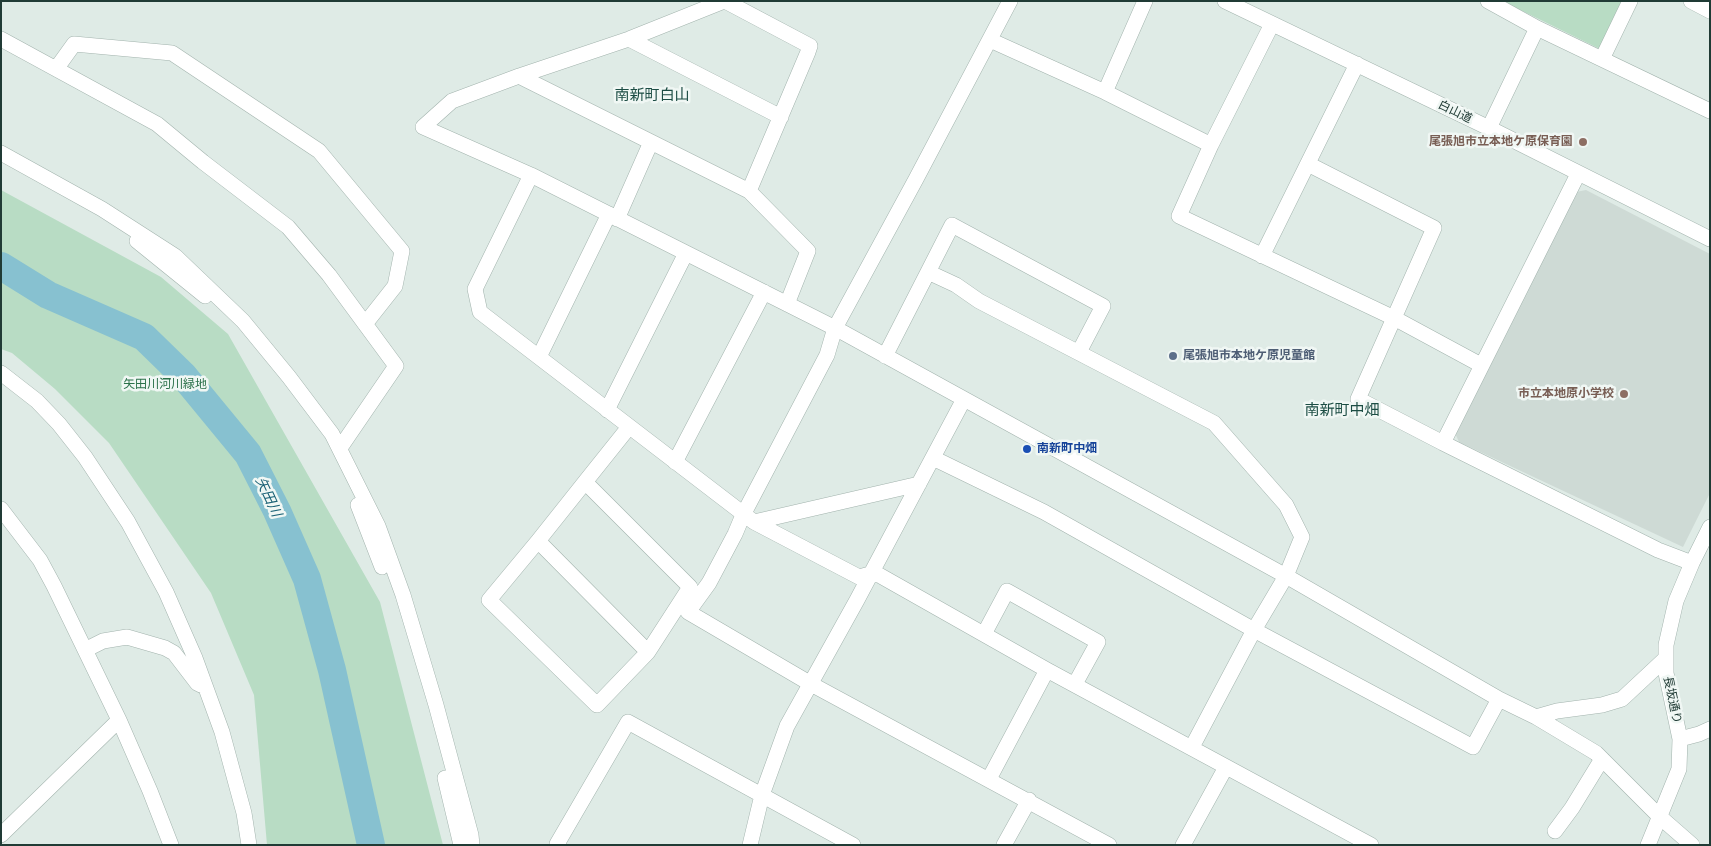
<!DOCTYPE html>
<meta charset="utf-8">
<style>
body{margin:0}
#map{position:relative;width:1711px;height:846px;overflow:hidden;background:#dfebe6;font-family:Manrope,sans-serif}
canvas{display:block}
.frame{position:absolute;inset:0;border:2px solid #203b35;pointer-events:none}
</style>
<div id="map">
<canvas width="1711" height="846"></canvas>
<div class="frame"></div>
</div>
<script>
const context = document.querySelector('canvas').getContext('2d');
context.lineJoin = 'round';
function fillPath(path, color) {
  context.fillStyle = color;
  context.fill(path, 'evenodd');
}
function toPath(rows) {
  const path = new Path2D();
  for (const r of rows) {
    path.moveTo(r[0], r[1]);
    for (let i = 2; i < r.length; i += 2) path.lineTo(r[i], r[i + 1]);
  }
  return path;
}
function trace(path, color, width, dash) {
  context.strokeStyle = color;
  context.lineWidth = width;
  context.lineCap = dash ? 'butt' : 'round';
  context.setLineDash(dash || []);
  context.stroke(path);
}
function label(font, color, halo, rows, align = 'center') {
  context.font = font + ' Manrope,"Noto Sans JP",sans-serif';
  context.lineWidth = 5;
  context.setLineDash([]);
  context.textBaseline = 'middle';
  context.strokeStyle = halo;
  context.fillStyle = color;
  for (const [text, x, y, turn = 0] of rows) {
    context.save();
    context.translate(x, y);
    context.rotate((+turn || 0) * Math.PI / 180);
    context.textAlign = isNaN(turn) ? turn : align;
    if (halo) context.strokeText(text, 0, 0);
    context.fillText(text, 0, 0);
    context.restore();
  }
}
fillPath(toPath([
 [1586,190,1710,254,1710,493,1683,547,1459,442,1455,433,1576,192]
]), '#cedad5');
fillPath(toPath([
 [1502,1,1623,1,1600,49],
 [1,190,161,277,228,334,380,602,443,845,267,845,254,695,211,593,109,443,55,389,12,353,1,349]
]), '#b8dcc4');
trace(toPath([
 [1,266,48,295,144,337,183,375,248,454,277,511,307,579,332,670,371,845]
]), '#87c1d0', 28);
const minor = toPath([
 [724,1,629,39,519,76,452,101,423,127,531,175,835,328,1286,576,1499,699,1536,717,1596,753,1660,817,1692,845],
 [725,1,810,46,808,52,749,191,808,251,787,304],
 [1010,1,916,179,835,328,827,355,743,515,735,534,709,583,688,612,811,684,1109,845],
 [1225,1,1489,128,1710,239],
 [1488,1,1537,28,1710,111],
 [1691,1,1710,11],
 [1272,24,1211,145,1179,216,1394,318,1481,365],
 [1,39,157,124,203,162,288,227,329,275,396,366,340,448],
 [629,39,781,117],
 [990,40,1105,92,1211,145],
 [1602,59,1630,1],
 [56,69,74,44,172,53,319,151,402,251,395,286,365,324],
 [519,76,749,191],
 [1105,92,1145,1],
 [1489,128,1537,28],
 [1,153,102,209,175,256,243,321,289,377,332,434,378,526,403,595,436,705,471,835,472,845],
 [1308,164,1434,228,1358,399,1443,443],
 [1578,174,1443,443,1658,550,1692,563],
 [531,175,475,289,480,312,754,522,859,577,870,574,879,575,1047,670,1371,845],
 [617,219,651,142],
 [137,241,205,296],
 [1262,256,1357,64],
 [928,272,952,225,1103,306,1079,352],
 [885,356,928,272,956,285,979,301,1214,423,1286,505,1302,537,1286,576,1254,630,1192,747],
 [539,357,609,214],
 [1,373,37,401,59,424,85,457,128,522,166,592,195,658,222,732,244,813,249,845],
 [607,410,686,253],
 [933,458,1044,512,1254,630,1473,747,1499,699],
 [675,462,764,292],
 [585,482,690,587,648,652,597,705,489,600,538,541,585,482,629,427],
 [358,505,382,567],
 [1,509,40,560,54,586,119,720,150,791,171,845],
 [754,522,919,484],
 [538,541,648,652],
 [984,634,1007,591,1098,642,1075,684],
 [85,650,103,641,127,637,165,648,174,653,197,683,201,685],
 [1536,717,1557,711,1602,705,1622,699,1666,658],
 [1680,739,1699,734,1710,729],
 [445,778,461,845],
 [989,779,1047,670],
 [1555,831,1572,808,1602,759],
 [1,835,119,720],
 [559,845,557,844,628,722,853,845],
 [750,845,762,795,787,726,857,600,964,399],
 [1004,845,1029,800],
 [1183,845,1226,767],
 [1648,845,1679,769,1680,739,1666,673,1666,645,1676,601,1692,563,1710,527]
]);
trace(minor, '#a2b3ad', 16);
trace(minor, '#fff', 15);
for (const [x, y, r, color] of [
 [1583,142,5,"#8d6e63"],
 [1173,356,5,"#5c6f8a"],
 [1624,394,5,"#8d6e63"],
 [1027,449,5,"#1a4fb4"]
]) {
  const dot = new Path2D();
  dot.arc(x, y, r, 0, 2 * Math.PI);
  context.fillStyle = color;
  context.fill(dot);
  trace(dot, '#f0f7f4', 2);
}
label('12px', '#203b35', '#f0f7f4', [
 ["白山道",1455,112,26],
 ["長坂通り",1672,700,78]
]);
label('bold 12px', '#785e54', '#f0f7f4', [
 ["尾張旭市立本地ケ原保育園",1573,142],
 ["市立本地原小学校",1614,394]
], 'right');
label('bold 12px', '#4e5e75', '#f0f7f4', [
 ["尾張旭市本地ケ原児童館",1183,356]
], 'left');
label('12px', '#2b714a', '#f0f7f4', [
 ["矢田川河川緑地",165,385]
]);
label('bold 12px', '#164399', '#f0f7f4', [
 ["南新町中畑",1037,449]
], 'left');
label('italic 14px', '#1b6276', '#f0f7f4', [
 ["矢田川",268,497,65]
]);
label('15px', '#1c4d44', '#f0f7f4', [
 ["南新町白山",652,96],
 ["南新町中畑",1342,411]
]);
</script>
